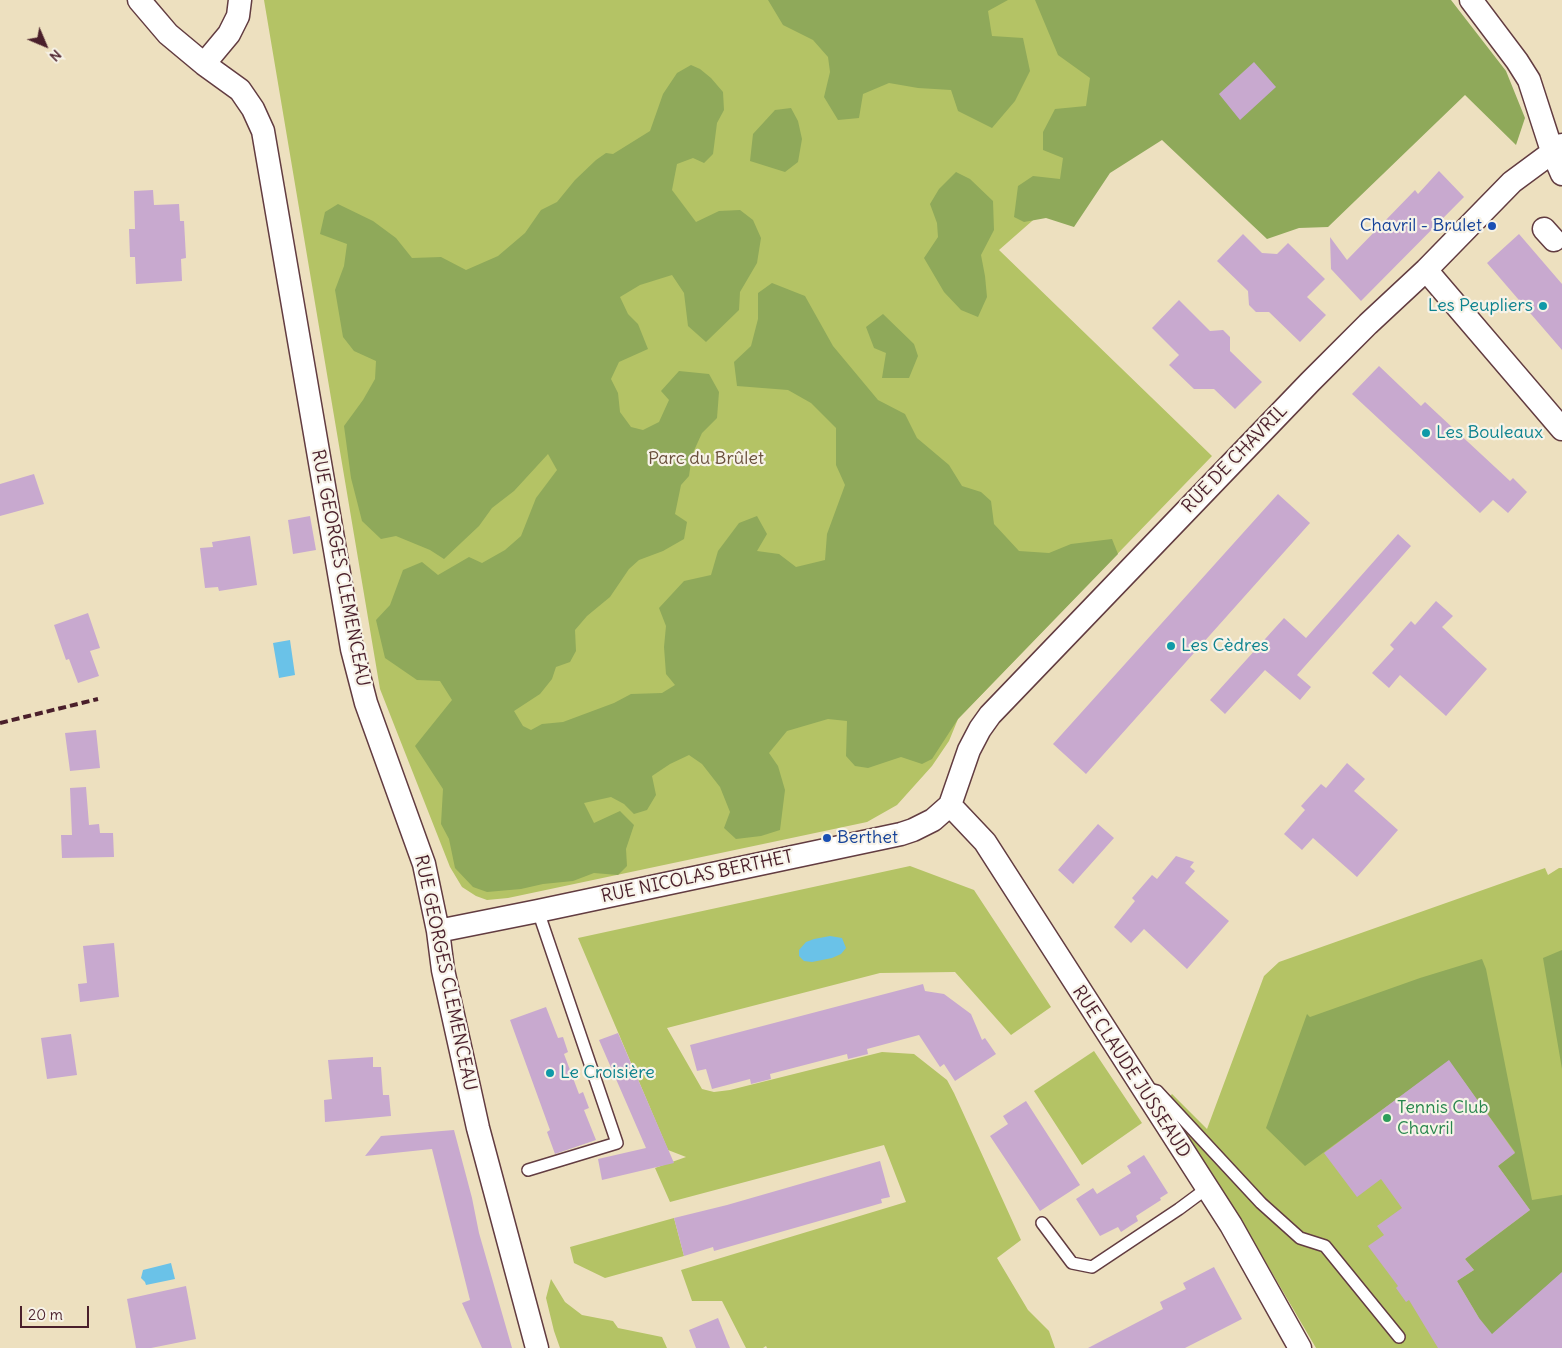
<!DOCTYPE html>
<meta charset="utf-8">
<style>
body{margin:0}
#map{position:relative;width:1562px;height:1348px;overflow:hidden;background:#ede0bf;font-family:Delius,sans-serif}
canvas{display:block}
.north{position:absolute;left:20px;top:20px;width:50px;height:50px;-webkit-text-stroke:4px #f7f3e8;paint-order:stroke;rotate:135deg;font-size:14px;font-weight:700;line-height:20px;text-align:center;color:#4a1f2b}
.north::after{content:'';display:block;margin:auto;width:18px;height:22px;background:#4a1f2b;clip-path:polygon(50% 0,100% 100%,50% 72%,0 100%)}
.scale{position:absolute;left:20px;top:1306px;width:69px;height:22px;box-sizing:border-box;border:2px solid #4a1f2b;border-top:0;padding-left:6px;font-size:15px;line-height:18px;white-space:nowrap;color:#4a1f2b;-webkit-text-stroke:4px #f7f3e8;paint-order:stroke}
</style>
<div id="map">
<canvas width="1562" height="1348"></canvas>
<div class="north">N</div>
<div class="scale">20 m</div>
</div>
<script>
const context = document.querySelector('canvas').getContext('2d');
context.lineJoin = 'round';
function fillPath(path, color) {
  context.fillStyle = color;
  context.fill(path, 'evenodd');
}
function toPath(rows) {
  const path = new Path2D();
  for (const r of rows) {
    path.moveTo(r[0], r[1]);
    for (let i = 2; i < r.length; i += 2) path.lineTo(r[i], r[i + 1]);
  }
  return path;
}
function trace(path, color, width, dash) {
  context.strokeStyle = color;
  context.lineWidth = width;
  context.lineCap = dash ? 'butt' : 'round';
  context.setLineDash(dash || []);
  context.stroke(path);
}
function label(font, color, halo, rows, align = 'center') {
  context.font = font + ' Delius,sans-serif';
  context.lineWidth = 4.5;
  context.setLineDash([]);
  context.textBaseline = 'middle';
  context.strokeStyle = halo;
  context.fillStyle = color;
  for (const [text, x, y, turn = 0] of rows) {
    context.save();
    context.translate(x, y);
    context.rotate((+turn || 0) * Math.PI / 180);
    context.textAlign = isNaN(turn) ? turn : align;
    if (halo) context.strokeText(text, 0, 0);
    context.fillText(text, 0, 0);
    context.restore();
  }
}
fillPath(toPath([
 [264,0,1146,0,1202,72,999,250,1212,456,958,719,949,741,932,766,897,805,867,822,508,898,487,900,476,896,462,887,450,867,380,689],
 [910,866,974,890,1051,1007,1011,1035,955,972,880,973,667,1028,702,1089,714,1092,730,1090,882,1052,914,1054,947,1080,954,1093,1021,1240,997,1258,1028,1310,1049,1331,1055,1348,767,1348,766,1346,763,1348,746,1348,722,1301,692,1301,681,1270,906,1202,884,1145,670,1202,655,1168,686,1157,668,1150,578,938],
 [1545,868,1548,875,1559,868,1562,868,1562,1348,1316,1348,1247,1230,1162,1106,1172,1094,1207,1129,1264,976,1279,962],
 [1094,1051,1142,1123,1082,1165,1034,1091],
 [674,1218,684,1256,605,1278,574,1263,570,1247],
 [551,1279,565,1302,582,1315,613,1321,618,1328,662,1337,667,1348,560,1348,554,1331,546,1298]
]), '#b4c365');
fillPath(toPath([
 [768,0,1008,0,988,11,992,36,1023,38,1030,71,1015,101,992,128,958,111,951,90,918,88,889,83,863,94,859,118,838,120,824,97,830,72,828,57,813,40,783,25],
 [1035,0,1451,0,1506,71,1525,118,1516,145,1465,95,1328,227,1299,228,1267,239,1162,140,1110,173,1074,227,1046,218,1024,222,1014,217,1018,186,1033,176,1060,179,1063,158,1043,150,1043,132,1055,109,1086,106,1090,78,1058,55],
 [691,65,700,69,711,78,723,92,724,110,717,123,713,154,704,163,693,158,677,164,672,190,696,222,719,211,740,210,753,220,761,238,757,263,740,292,739,310,706,342,688,326,684,293,672,275,640,285,620,297,628,314,638,324,648,349,619,362,611,379,618,393,620,412,631,427,643,430,659,422,669,400,661,391,679,371,709,374,719,392,717,418,702,433,692,455,689,476,681,485,675,514,687,522,684,539,663,551,639,560,629,569,610,597,587,616,575,630,576,651,570,662,556,667,552,679,540,694,514,711,523,726,531,730,542,724,563,722,614,703,631,694,662,693,675,685,666,674,664,647,666,626,659,608,684,581,711,575,718,551,739,523,757,516,767,534,757,551,779,554,796,567,825,560,827,534,845,485,836,465,836,428,811,403,788,390,737,386,734,362,751,346,758,319,758,293,772,283,805,296,833,346,878,400,905,414,917,438,949,465,962,486,981,492,991,501,994,524,1019,551,1049,553,1071,544,1112,539,1118,554,958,719,932,759,922,764,901,757,868,768,855,766,846,756,847,721,828,719,787,731,769,753,778,766,785,790,780,830,761,836,736,839,724,828,730,812,720,787,702,764,689,755,670,764,652,776,656,795,647,810,634,814,624,804,611,797,584,803,594,823,620,811,634,825,626,849,627,866,618,875,594,873,573,881,543,884,521,889,487,892,473,887,455,868,449,839,441,824,443,789,415,746,452,700,440,681,417,680,385,658,376,620,390,605,403,570,422,562,438,575,469,557,482,563,505,550,521,536,536,498,557,470,548,454,514,491,492,508,479,526,444,559,430,550,396,536,381,539,362,521,351,478,344,426,363,400,375,379,376,361,354,351,343,337,335,290,344,266,347,244,320,234,325,212,338,204,373,221,396,238,412,258,441,257,466,270,498,256,525,233,541,210,557,202,575,180,596,160,606,153,613,154,650,131,663,94,677,73],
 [791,108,798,121,802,139,798,162,785,172,750,161,753,134,775,110],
 [956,172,970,179,993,201,994,230,981,255,985,276,987,297,978,317,961,310,944,292,924,258,938,237,937,223,930,204,939,189],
 [883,314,914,344,918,356,909,378,882,378,886,353,874,348,866,327],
 [1562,950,1562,1069,1543,958],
 [1482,959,1486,969,1532,1200,1562,1195,1562,1348,1438,1348,1479,1318,1457,1281,1474,1270,1465,1259,1530,1210,1498,1166,1515,1152,1449,1061,1305,1166,1266,1128,1307,1014,1310,1017,1420,978]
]), '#8fa95a');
fillPath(toPath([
 [290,640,295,675,279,678,273,643],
 [830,936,842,938,846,948,841,954,832,958,812,962,804,961,799,956,799,950,806,942,814,939],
 [171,1263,175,1279,146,1285,145,1282,141,1278,143,1270]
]), '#6ac2e8');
fillPath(toPath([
 [1254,62,1276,87,1240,120,1219,94],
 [1439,171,1464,197,1361,301,1331,269,1330,237,1347,260,1415,190,1418,194],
 [153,190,154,205,179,204,180,221,184,221,186,258,181,259,182,281,136,284,135,257,130,257,129,229,135,229,134,191],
 [1243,234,1262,253,1277,254,1288,243,1325,279,1307,297,1326,315,1300,342,1269,312,1256,312,1249,305,1248,291,1217,261],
 [1519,234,1562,284,1562,350,1487,263],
 [1179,300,1210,331,1223,330,1230,337,1230,351,1262,382,1235,409,1214,389,1194,389,1169,365,1179,355,1152,328],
 [1379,366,1421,406,1425,402,1510,481,1513,478,1527,492,1508,513,1493,500,1480,513,1352,394],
 [34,474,44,504,0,516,0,484],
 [1278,494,1310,523,1086,774,1053,744],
 [310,516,316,550,293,554,288,520],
 [1398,534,1411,546,1297,675,1311,687,1300,700,1265,670,1225,714,1210,700,1284,618,1306,638],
 [250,536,257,585,219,591,218,587,205,588,200,548,213,547,212,542],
 [1436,601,1453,616,1442,627,1487,669,1446,716,1400,675,1389,688,1372,673,1394,649,1390,645,1411,621,1415,625],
 [88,613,100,648,90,651,99,676,78,683,69,659,66,660,54,625],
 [96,730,100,768,70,771,65,733],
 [1347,763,1365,779,1354,791,1398,830,1357,877,1313,838,1302,850,1284,834,1305,810,1301,806,1321,784,1326,788],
 [86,787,89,825,99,824,100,833,113,833,114,857,62,858,61,835,72,835,70,788],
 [1098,824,1114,838,1073,884,1058,870],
 [1176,856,1194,862,1190,867,1195,871,1185,883,1229,921,1187,969,1144,929,1131,943,1114,927,1135,901,1132,898,1152,875,1157,879],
 [114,943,119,997,80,1002,78,984,87,983,83,946],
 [923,984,925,991,944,994,971,1014,982,1040,985,1038,996,1054,955,1081,944,1064,940,1067,919,1035,867,1049,868,1054,848,1059,847,1054,770,1074,771,1079,751,1084,750,1079,712,1089,706,1069,697,1071,690,1045],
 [546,1007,558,1038,563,1037,568,1052,564,1054,579,1094,583,1092,589,1108,584,1110,596,1140,555,1154,547,1132,550,1130,510,1020],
 [618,1033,674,1163,602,1180,598,1159,646,1148,599,1040],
 [71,1034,77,1075,47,1079,41,1038],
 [373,1057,373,1067,381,1067,383,1095,389,1095,391,1116,325,1122,324,1100,332,1099,328,1060],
 [1449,1060,1515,1153,1498,1166,1530,1210,1465,1259,1474,1270,1457,1281,1479,1318,1492,1334,1562,1272,1562,1348,1438,1348,1409,1300,1406,1302,1396,1288,1398,1286,1368,1246,1384,1235,1377,1226,1402,1208,1381,1179,1357,1197,1324,1153],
 [1026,1101,1080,1185,1040,1211,990,1136,1008,1124,1003,1116],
 [454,1130,472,1198,479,1233,512,1348,482,1348,462,1303,470,1300,432,1149,365,1156,381,1136],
 [1144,1155,1168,1193,1160,1198,1161,1200,1136,1216,1138,1221,1130,1226,1121,1232,1118,1227,1100,1236,1076,1199,1093,1188,1097,1194,1131,1173,1127,1166],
 [880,1161,890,1197,881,1199,882,1203,714,1251,713,1247,684,1256,674,1218,727,1205],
 [1214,1267,1242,1319,1185,1348,1088,1348,1163,1309,1160,1302,1186,1289,1183,1283],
 [186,1286,196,1339,151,1348,136,1348,127,1299],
 [718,1318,730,1348,696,1348,689,1330]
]), '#c8a9cf');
const lane = toPath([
 [1149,1089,1157,1091,1261,1203,1300,1238,1325,1246,1399,1337],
 [528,1170,617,1143,538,911],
 [1042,1223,1072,1263,1092,1267,1179,1209,1206,1189]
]);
const street = toPath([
 [139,0,168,34,204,64,240,90,253,109,263,131,352,649,366,703,424,864,438,931,443,970,478,1128,537,1348],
 [1471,0,1517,61,1529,80,1552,151,1562,174],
 [204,64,229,34,238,16,240,0],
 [1544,229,1554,240],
 [1426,270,1562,429],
 [950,805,985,842,1231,1225,1300,1348],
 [438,931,538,911,901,834,913,830,933,820,950,805,969,750,980,729,990,715,1310,382,1368,324,1426,270,1512,182,1562,145]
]);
trace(lane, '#623c41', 14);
trace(street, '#623c41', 25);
trace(lane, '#fff', 11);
trace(street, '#fff', 22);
trace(toPath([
 [0,723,98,699]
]), '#4a1f2b', 4, [8, 4]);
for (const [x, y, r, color] of [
 [1492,226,5,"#1a4fb4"],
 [1543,306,5,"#0f9aa8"],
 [1426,433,5,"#0f9aa8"],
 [1171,646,5,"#0f9aa8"],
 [827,838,5,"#1a4fb4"],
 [550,1073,5,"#0f9aa8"],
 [1387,1118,5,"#2e9e5b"]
]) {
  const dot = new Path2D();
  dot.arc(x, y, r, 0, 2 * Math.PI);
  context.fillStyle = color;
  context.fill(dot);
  trace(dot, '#f7f3e8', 2);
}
label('18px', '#164399', '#f7f3e8', [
 ["Chavril - Brulet",1482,226],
 ["Berthet",837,838,"left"]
], 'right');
label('18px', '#0d838f', '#f7f3e8', [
 ["Les Peupliers",1533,306,"right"],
 ["Les Bouleaux",1436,433],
 ["Les Cèdres",1181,646],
 ["Le Croisière",560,1073]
], 'left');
label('18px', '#6a503c', '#f7f3e8', [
 ["Parc du Brûlet",706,459]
]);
label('18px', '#4a1f2b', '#f7f3e8', [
 ["RUE DE CHAVRIL",1235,459,-46],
 ["RUE GEORGES CLEMENCEAU",340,568,79],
 ["RUE NICOLAS BERTHET",697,877,-12],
 ["RUE GEORGES CLEMENCEAU",445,973,78],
 ["RUE CLAUDE JUSSEAUD",1131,1072,57]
]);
label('18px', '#27864d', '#f7f3e8', [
 ["Tennis Club",1397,1108],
 ["Chavril",1397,1129]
], 'left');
</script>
